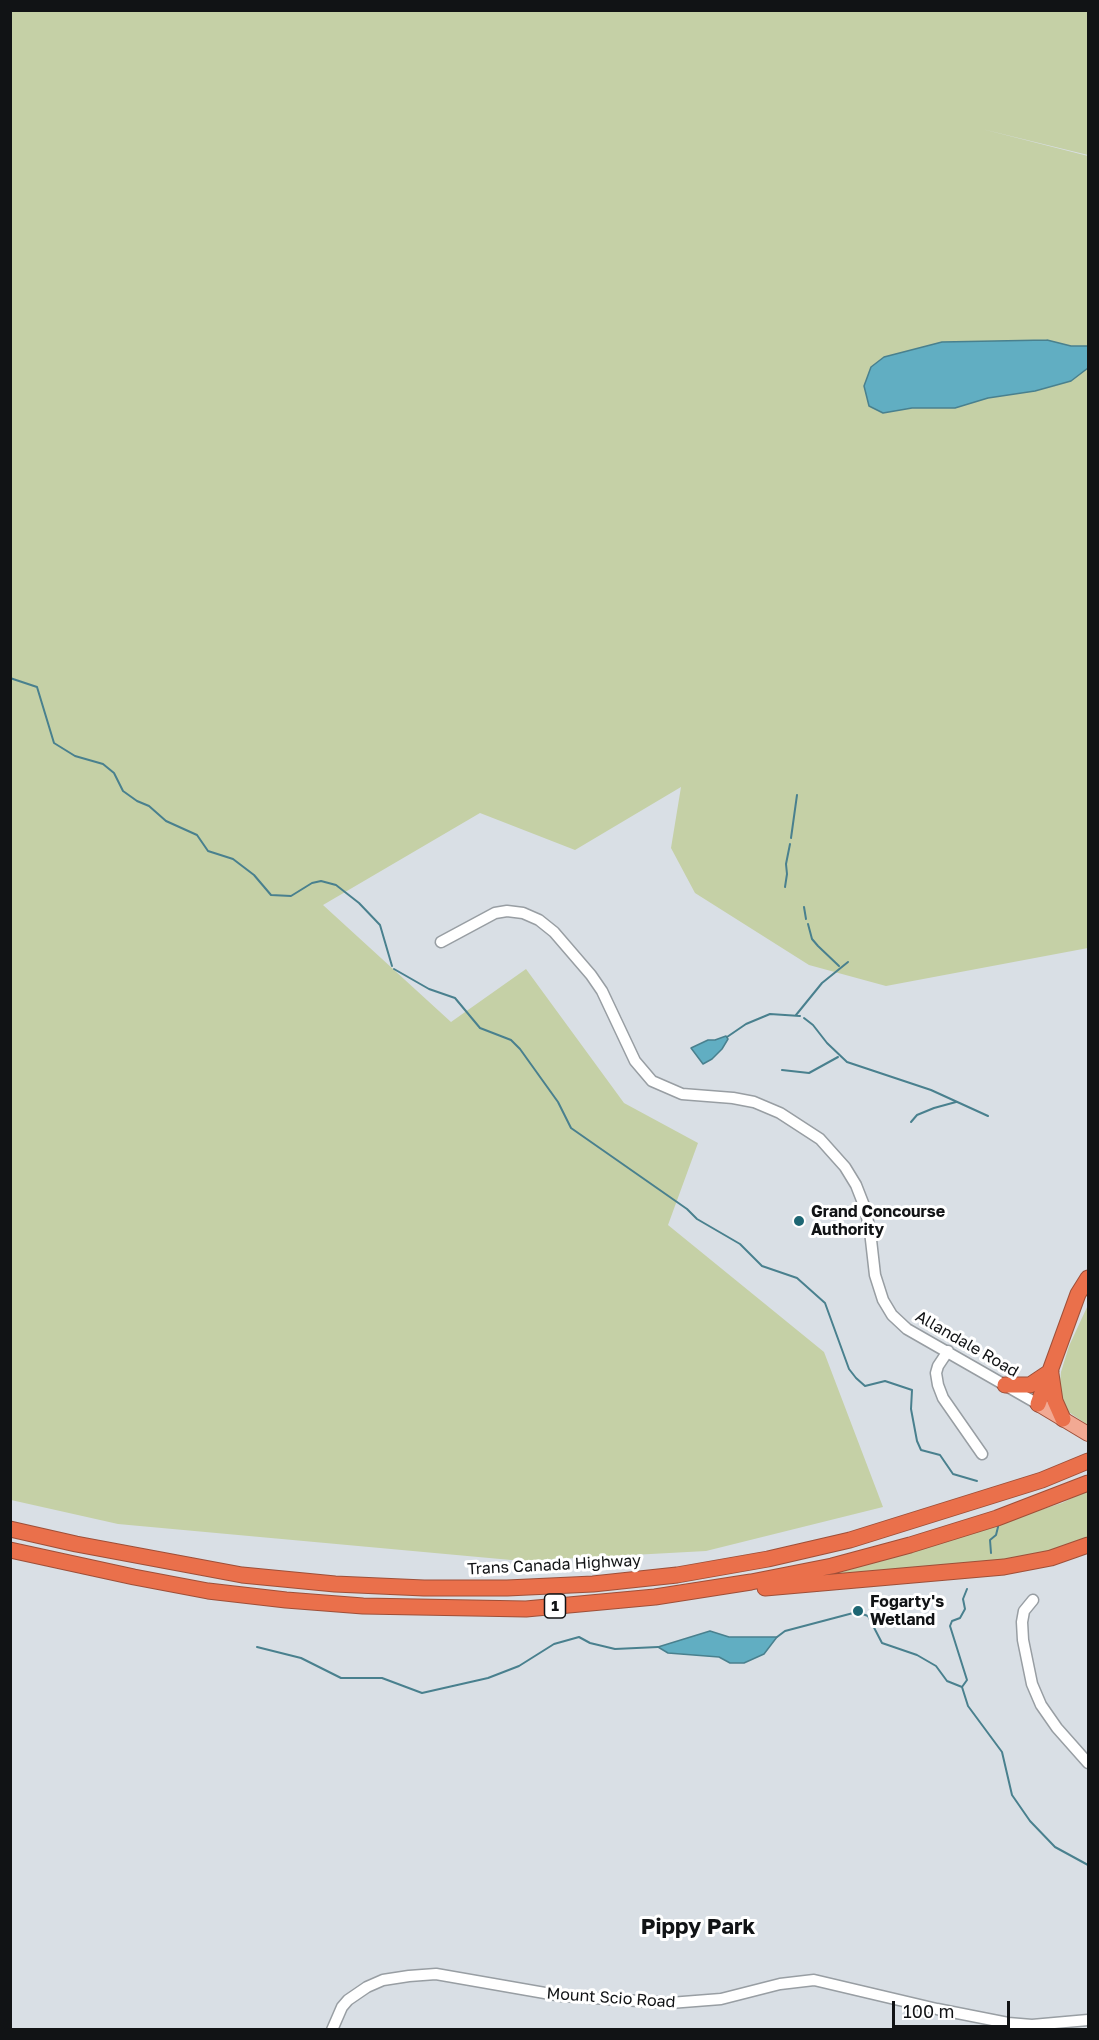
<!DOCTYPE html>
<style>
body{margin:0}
#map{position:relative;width:1099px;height:2040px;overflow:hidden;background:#d9dfe5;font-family:"Golos Text",sans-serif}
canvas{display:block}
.frame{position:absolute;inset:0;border:12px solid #111315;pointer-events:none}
.scale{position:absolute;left:892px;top:2001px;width:118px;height:27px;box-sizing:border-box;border:3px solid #111315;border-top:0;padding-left:8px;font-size:18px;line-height:21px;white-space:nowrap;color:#111315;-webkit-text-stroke:4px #fff;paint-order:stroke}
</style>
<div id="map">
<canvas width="1099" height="2040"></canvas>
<div class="frame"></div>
<div class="scale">100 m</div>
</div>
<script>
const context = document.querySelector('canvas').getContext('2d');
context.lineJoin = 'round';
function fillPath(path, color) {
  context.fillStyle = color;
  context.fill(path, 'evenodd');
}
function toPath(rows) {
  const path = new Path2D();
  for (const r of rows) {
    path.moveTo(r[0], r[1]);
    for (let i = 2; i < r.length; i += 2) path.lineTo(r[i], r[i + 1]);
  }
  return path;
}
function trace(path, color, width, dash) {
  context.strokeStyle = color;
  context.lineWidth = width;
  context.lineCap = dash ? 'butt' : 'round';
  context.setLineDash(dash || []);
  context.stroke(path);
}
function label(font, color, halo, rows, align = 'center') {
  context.font = font + ' "Golos Text",sans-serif';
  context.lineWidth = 6;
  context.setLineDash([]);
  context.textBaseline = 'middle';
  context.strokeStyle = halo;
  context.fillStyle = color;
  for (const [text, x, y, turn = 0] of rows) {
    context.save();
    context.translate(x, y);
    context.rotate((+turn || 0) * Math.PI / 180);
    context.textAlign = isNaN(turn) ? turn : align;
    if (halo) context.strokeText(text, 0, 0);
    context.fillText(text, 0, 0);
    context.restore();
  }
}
fillPath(toPath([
 [11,11,1088,11,1088,155,982,129,1088,156,1088,948,886,986,809,965,695,893,671,848,681,787,575,850,480,813,323,905,451,1022,526,969,624,1103,698,1143,668,1225,824,1352,883,1507,706,1551,522,1561,118,1524,11,1500],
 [1088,1305,1088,1425,1067,1411,1059,1392,1061,1372,1069,1346],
 [1088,1490,1088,1541,1028,1558,835,1577,836,1574,839,1573,1062,1503]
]), '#c5d0a6');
const water = toPath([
 [1047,340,1071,346,1088,346,1088,368,1071,381,1035,391,988,398,955,408,912,408,883,413,869,406,864,386,871,367,884,357,942,342,1047,340],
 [726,1036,728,1039,722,1049,712,1059,703,1064,691,1048,708,1040,715,1040,726,1036],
 [710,1631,729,1637,777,1637,764,1654,744,1663,730,1663,719,1657,668,1653,658,1647,710,1631]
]);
fillPath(water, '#61aec2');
trace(water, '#49808e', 1.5);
trace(toPath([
 [10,678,37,687,54,743,75,756,103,764,114,773,123,791,137,801,149,806,166,821,197,835,208,851,233,859,254,875,271,895,291,896,312,883,321,881,336,885,359,903,380,925,392,966],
 [791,838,797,795],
 [785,887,787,874,786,864,790,844],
 [804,907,806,919],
 [808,924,812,939,818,946,839,966],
 [394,969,429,989,455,998,480,1028,511,1040,520,1049,558,1102,571,1128,687,1209,697,1219,740,1244,762,1266,797,1278,825,1303,849,1369,856,1378,865,1386,885,1381,912,1390,911,1409,917,1441,921,1450,940,1455,953,1474,977,1481],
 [796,1015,822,983,848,962],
 [804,1018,813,1025,827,1043,847,1062,931,1090,988,1116],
 [727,1037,746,1024,770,1014,800,1016],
 [782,1070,809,1073,838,1057],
 [911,1122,917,1115,934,1108,956,1102],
 [991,1553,990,1540,996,1535,999,1523],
 [777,1637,785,1631,857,1612,868,1616,882,1643,917,1655,936,1666,947,1681,962,1687],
 [257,1647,301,1658,341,1678,382,1678,422,1693,488,1678,519,1666,554,1644,579,1637,590,1643,615,1649,658,1647],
 [962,1687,968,1706,1002,1752,1012,1795,1030,1821,1055,1847,1088,1865],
 [962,1687,967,1680,950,1626,952,1621,960,1618,965,1609,963,1599,967,1589]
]), '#49808e', 2);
const minor = toPath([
 [441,942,495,913,507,911,523,913,539,920,554,932,591,975,602,991,635,1061,652,1081,682,1094,733,1098,754,1102,780,1113,820,1139,845,1167,856,1185,865,1208,870,1231,875,1275,883,1300,892,1315,907,1329,1038,1404],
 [948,1351,938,1366,936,1373,938,1385,943,1398,982,1454],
 [1033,1600,1024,1611,1022,1622,1023,1640,1032,1684,1041,1705,1057,1728,1088,1763],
 [332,2030,342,2007,348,2000,367,1987,383,1980,409,1976,436,1974,562,1996,670,2003,721,1999,780,1984,814,1980,937,2009,1008,2023,1032,2025,1088,2020]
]);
const major = toPath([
 [1038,1404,1088,1434]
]);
const highway = toPath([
 [1051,1374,1055,1401,1063,1419],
 [1005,1385,1030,1385,1051,1371],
 [1038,1404,1078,1294,1088,1278],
 [10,1529,76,1544,242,1575,335,1584,424,1588,507,1588,593,1584,677,1575,768,1559,850,1540,1042,1480,1088,1461],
 [10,1550,134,1577,208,1591,286,1600,363,1606,526,1609,655,1597,751,1582,832,1566,910,1545,997,1518,1088,1483],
 [765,1588,1004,1567,1051,1558,1088,1545]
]);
trace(minor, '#989ea3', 13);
trace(major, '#9e4f38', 16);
trace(highway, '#9e4f38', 17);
trace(minor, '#fff', 10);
trace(major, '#f2a993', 14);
trace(highway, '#ea704b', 15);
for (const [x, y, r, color] of [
 [799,1221,6,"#1d6673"],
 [858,1611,6,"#1d6673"]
]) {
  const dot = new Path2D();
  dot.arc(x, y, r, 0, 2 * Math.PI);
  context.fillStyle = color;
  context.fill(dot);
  trace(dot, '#fff', 2);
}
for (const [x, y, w] of [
 [555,1606,21]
]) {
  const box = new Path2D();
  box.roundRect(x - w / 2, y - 12, w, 24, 4.5);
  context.fillStyle = '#fff';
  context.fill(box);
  trace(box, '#111315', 1.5);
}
label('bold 15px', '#111315', null, [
 ["1",555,1606]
]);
label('bold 16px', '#111315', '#fff', [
 ["Grand Concourse",811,1212],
 ["Authority",811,1230],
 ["Fogarty's",870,1602],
 ["Wetland",870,1620]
], 'left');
label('16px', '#111315', '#fff', [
 ["Allandale Road",967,1344,30],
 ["Trans Canada Highway",554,1565,-3],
 ["Mount Scio Road",611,1998,4]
]);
label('bold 22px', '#111315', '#fff', [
 ["Pippy Park",698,1927]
]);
</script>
